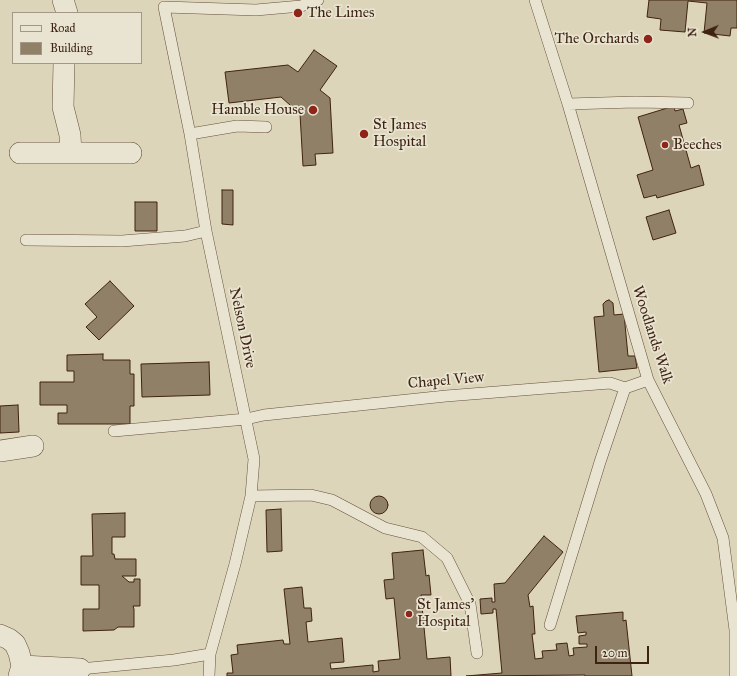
<!DOCTYPE html>
<style>
body{margin:0}
#map{position:relative;width:737px;height:676px;overflow:hidden;background:#ddd5b9;font-family:"IM FELL Great Primer",serif}
canvas{display:block}
.legend{position:absolute;left:12px;top:12px;width:130px;height:52px;box-sizing:border-box;background:#e9e4d2;border:1px solid #a59785;margin:0;padding:5px 7px;list-style:none;font-size:12px;color:#3e2311}
.legend li{display:flex;align-items:center;gap:8px;height:20px}
.legend b{width:20px;border:1px solid #a59785}
.north{position:absolute;left:685px;top:12px;width:40px;height:40px;-webkit-text-stroke:3px #e9e4d2;paint-order:stroke;rotate:269deg;font-size:11px;font-weight:700;line-height:16px;text-align:center;color:#3e2311}
.north::after{content:'';display:block;margin:auto;width:14px;height:18px;background:#3e2311;clip-path:polygon(50% 0,100% 100%,50% 72%,0 100%)}
.scale{position:absolute;left:595px;top:646px;width:54px;height:18px;box-sizing:border-box;border:2px solid #3e2311;border-top:0;padding-left:5px;font-size:12px;line-height:14px;white-space:nowrap;color:#3e2311;-webkit-text-stroke:3px #e9e4d2;paint-order:stroke}
</style>
<div id="map">
<canvas width="737" height="676"></canvas>
<ul class="legend">
<li><b style="height:5px;background:#e9e4d2"></b>Road</li>
<li><b style="height:11px;background:#918068"></b>Building</li>
</ul>
<div class="north">N</div>
<div class="scale">20 m</div>
</div>
<script>
const context = document.querySelector('canvas').getContext('2d');
context.lineJoin = 'round';
function fillPath(path, color) {
  context.fillStyle = color;
  context.fill(path, 'evenodd');
}
function toPath(rows) {
  const path = new Path2D();
  for (const r of rows) {
    if (r.length === 3) {
      path.moveTo(r[0] + r[2], r[1]);
      path.arc(r[0], r[1], r[2], 0, 2 * Math.PI);
      continue;
    }
    path.moveTo(r[0], r[1]);
    for (let i = 2; i < r.length; i += 2) path.lineTo(r[i], r[i + 1]);
  }
  return path;
}
function trace(path, color, width, dash) {
  context.strokeStyle = color;
  context.lineWidth = width;
  context.lineCap = dash ? 'butt' : 'round';
  context.setLineDash(dash || []);
  context.stroke(path);
}
function label(font, color, halo, rows, align = 'center') {
  context.font = font + ' "IM FELL Great Primer",serif';
  context.lineWidth = 3.5;
  context.setLineDash([]);
  context.textBaseline = 'middle';
  context.strokeStyle = halo;
  context.fillStyle = color;
  for (const [text, x, y, turn = 0] of rows) {
    context.save();
    context.translate(x, y);
    context.rotate((+turn || 0) * Math.PI / 180);
    context.textAlign = isNaN(turn) ? turn : align;
    if (halo) context.strokeText(text, 0, 0);
    context.fillText(text, 0, 0);
    context.restore();
  }
}
const building = toPath([
 [649,0,737,0,737,28,731,28,730,36,704,33,707,3,688,1,685,32,660,30,661,19,647,17,649,0],
 [314,50,337,66,320,90,330,98,333,153,315,154,316,165,303,166,300,114,281,97,229,103,225,72,288,65,298,72,314,50],
 [674,106,675,111,683,109,687,123,679,125,691,168,699,165,704,185,657,198,656,195,644,198,637,175,653,170,638,117,674,106],
 [222,190,233,190,233,225,222,224,222,190],
 [135,202,157,202,157,231,135,231,135,202],
 [669,210,676,233,653,240,646,217,669,210],
 [110,281,134,306,99,340,86,327,97,317,85,304,110,281],
 [609,300,613,303,614,315,624,314,628,356,635,356,637,368,599,372,594,317,604,316,603,304,606,301,609,300],
 [103,354,103,360,130,360,130,374,134,374,134,406,130,406,130,424,58,424,58,413,67,413,67,405,40,405,40,382,74,382,74,371,67,371,67,355,103,354],
 [209,362,210,395,142,397,141,364,209,362],
 [18,405,19,432,0,433,0,406,18,405],
 [379,505,9],
 [281,509,282,551,267,552,266,510,281,509],
 [125,513,125,537,112,537,112,554,114,554,115,559,136,559,136,576,122,576,129,582,134,582,134,579,140,579,140,606,133,606,134,609,134,627,118,627,114,630,83,631,83,609,99,609,99,585,81,585,81,556,93,556,92,514,125,513],
 [544,536,563,552,528,595,530,607,533,606,535,634,532,634,535,659,543,658,542,651,557,650,556,644,567,643,569,656,574,655,573,648,587,647,587,644,579,644,579,636,586,635,586,632,578,633,576,616,623,612,623,621,626,620,632,676,585,676,585,675,466,676,502,673,496,609,493,609,493,613,481,614,480,599,492,598,492,602,495,602,494,584,505,583,544,536],
 [423,550,426,576,429,575,431,595,421,595,427,659,450,657,451,676,227,676,227,673,233,673,231,655,238,654,237,645,283,640,284,644,290,644,284,589,302,587,304,608,311,608,312,621,306,622,308,642,342,638,344,662,330,663,331,669,373,665,373,672,379,671,378,661,400,659,394,598,386,599,384,580,394,579,392,553,423,550]
]);
fillPath(building, '#918068');
trace(building, '#3e2311', 1);
const service = toPath([
 [535,0,568,104,648,380,706,494,723,538,735,630,735,676],
 [568,104,635,102,688,103],
 [190,134,237,126,266,127],
 [26,240,122,241,185,236,206,231],
 [114,431,246,419,264,415,446,396,610,383,625,388,648,380],
 [251,496,311,495,332,500,385,528,422,537,447,558,470,604,477,653],
 [550,625,600,462,625,388],
 [80,669,174,660,210,654],
 [209,676,210,654,235,564,251,496,254,459,206,231,190,134,164,7,256,10,301,6,318,0]
]);
const minor = toPath([
 [63,0,67,13],
 [64,63,63,107,70,135,71,153,131,153],
 [20,153,71,153],
 [0,451,33,446],
 [0,635,9,639,15,644,19,653,22,666,19,676],
 [22,666,80,669]
]);
trace(service, '#66503b', 12);
trace(minor, '#66503b', 22);
trace(service, '#e9e4d2', 11);
trace(minor, '#e9e4d2', 21);
for (const [x, y, r, color] of [
 [298,13,5,"#8f2418"],
 [648,39,5,"#8f2418"],
 [313,110,5,"#8f2418"],
 [364,134,5,"#8f2418"],
 [665,145,4,"#8f2418"],
 [409,614,4,"#8f2418"]
]) {
  const dot = new Path2D();
  dot.arc(x, y, r, 0, 2 * Math.PI);
  context.fillStyle = color;
  context.fill(dot);
  trace(dot, '#e9e4d2', 1.5);
}
label('15px', '#3e2311', '#e9e4d2', [
 ["The Limes",307,13],
 ["The Orchards",639,39,"right"],
 ["Hamble House",304,110,"right"],
 ["St James",373,125],
 ["Hospital",373,142],
 ["Beeches",673,145],
 ["St James'",417,605],
 ["Hospital",417,622]
], 'left');
label('15px', '#3e2311', '#e9e4d2', [
 ["Nelson Drive",242,328,78],
 ["Woodlands Walk",652,335,72],
 ["Chapel View",446,381,-5]
]);
</script>
